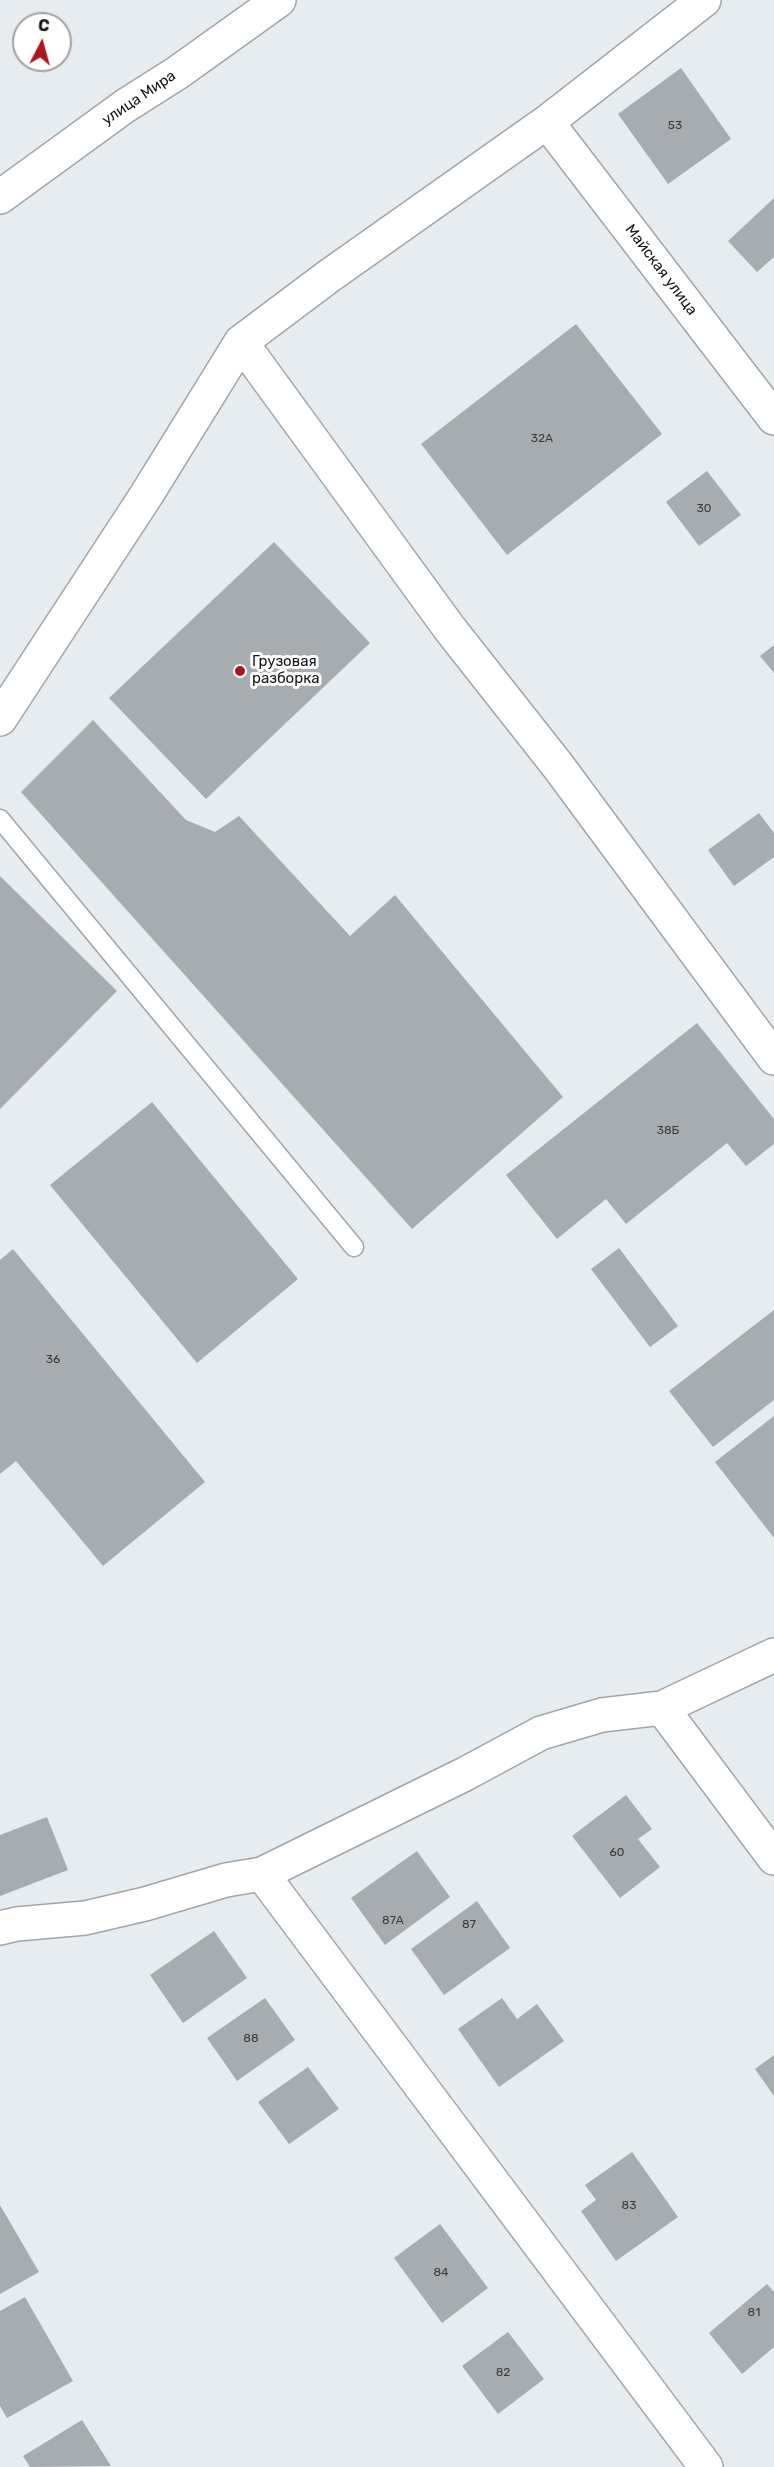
<!DOCTYPE html>
<meta charset="utf-8">
<style>
body{margin:0}
#map{position:relative;width:774px;height:2467px;overflow:hidden;background:#e6ecef;font-family:Rubik,sans-serif}
canvas{display:block}
.north{position:absolute;left:12px;top:12px;width:60px;height:60px;box-sizing:border-box;background:#fff;border:2px solid #a0a1a1;border-radius:50%;rotate:6deg;font-size:16px;font-weight:700;line-height:24px;text-align:center;color:#121415}
.north::after{content:'';display:block;margin:auto;width:21px;height:27px;background:#aa1620;clip-path:polygon(50% 0,100% 100%,50% 72%,0 100%)}
</style>
<div id="map">
<canvas width="774" height="2467"></canvas>
<div class="north">С</div>
</div>
<script>
const context = document.querySelector('canvas').getContext('2d');
context.lineJoin = 'round';
function fillPath(path, color) {
  context.fillStyle = color;
  context.fill(path, 'evenodd');
}
function toPath(rows) {
  const path = new Path2D();
  for (const r of rows) {
    path.moveTo(r[0], r[1]);
    for (let i = 2; i < r.length; i += 2) path.lineTo(r[i], r[i + 1]);
  }
  return path;
}
function trace(path, color, width, dash) {
  context.strokeStyle = color;
  context.lineWidth = width;
  context.lineCap = dash ? 'butt' : 'round';
  context.setLineDash(dash || []);
  context.stroke(path);
}
function label(font, color, halo, rows, align = 'center') {
  context.font = font + ' Rubik,sans-serif';
  context.lineWidth = 6;
  context.setLineDash([]);
  context.textBaseline = 'middle';
  context.strokeStyle = halo;
  context.fillStyle = color;
  for (const [text, x, y, turn = 0] of rows) {
    context.save();
    context.translate(x, y);
    context.rotate((+turn || 0) * Math.PI / 180);
    context.textAlign = isNaN(turn) ? turn : align;
    if (halo) context.strokeText(text, 0, 0);
    context.fillText(text, 0, 0);
    context.restore();
  }
}
fillPath(toPath([
 [681,68,731,139,668,184,618,114],
 [774,198,774,257,757,272,728,241],
 [576,324,662,434,507,555,421,444],
 [707,471,741,515,699,546,666,502],
 [274,542,370,643,206,799,109,698],
 [774,645,774,673,760,656],
 [93,720,186,820,215,832,239,816,350,936,395,895,563,1097,412,1229,21,792],
 [759,813,774,833,774,857,734,886,708,850],
 [0,876,117,991,0,1109],
 [697,1023,774,1119,774,1144,746,1166,727,1143,626,1224,606,1199,557,1239,506,1175],
 [152,1102,298,1279,197,1363,50,1185],
 [619,1248,678,1326,650,1347,591,1269],
 [13,1249,205,1482,103,1566,16,1461,0,1474,0,1260],
 [774,1310,774,1400,713,1447,669,1391],
 [774,1416,774,1538,715,1462],
 [626,1795,652,1829,638,1839,660,1867,620,1898,572,1836],
 [47,1817,68,1870,0,1896,0,1835],
 [417,1851,450,1897,385,1945,351,1898],
 [477,1901,510,1948,444,1995,411,1949],
 [214,1931,247,1978,183,2023,150,1975],
 [265,1998,295,2040,237,2081,207,2038],
 [502,1998,517,2019,537,2004,564,2041,499,2087,458,2029],
 [774,2055,774,2096,755,2069],
 [308,2067,339,2109,289,2144,258,2102],
 [632,2152,678,2217,616,2261,581,2211,596,2200,585,2185],
 [0,2205,39,2272,0,2294],
 [440,2224,488,2288,442,2323,394,2258],
 [767,2284,774,2292,774,2347,742,2374,709,2333],
 [25,2297,73,2381,7,2418,0,2406,0,2311],
 [508,2332,544,2379,498,2414,462,2366],
 [82,2420,111,2466,30,2467,23,2456]
]), '#a7acb0');
const service = toPath([
 [0,819,354,1247]
]);
const minor = toPath([
 [704,0,547,122,329,276,241,342,450,629,558,766,774,1058],
 [547,122,774,418],
 [0,197,125,106,177,73,279,0],
 [0,719,147,494,241,342],
 [662,1708,774,1858],
 [262,1874,706,2467],
 [0,1928,17,1924,85,1918,145,1904,226,1880,262,1874,465,1774,541,1733,602,1715,662,1708,774,1655]
]);
trace(service, '#a0a5a8', 21);
trace(minor, '#a0a5a8', 36);
trace(service, '#fff', 18);
trace(minor, '#fff', 33);
for (const [x, y, r, color] of [
 [240,671,6,"#aa1620"]
]) {
  const dot = new Path2D();
  dot.arc(x, y, r, 0, 2 * Math.PI);
  context.fillStyle = color;
  context.fill(dot);
  trace(dot, '#fff', 2);
}
label('12px', '#373a3c', null, [
 ["53",675,126],
 ["32А",542,439],
 ["30",704,509],
 ["38Б",668,1131],
 ["36",53,1360],
 ["60",617,1853],
 ["87А",393,1921],
 ["87",469,1925],
 ["88",251,2039],
 ["83",629,2206],
 ["84",441,2273],
 ["81",754,2313],
 ["82",503,2373]
]);
label('15px', '#121415', '#fff', [
 ["улица Мира",139,98,-34],
 ["Майская улица",661,270,53]
]);
label('15px', '#121415', '#fff', [
 ["Грузовая",252,662],
 ["разборка",252,679]
], 'left');
</script>
